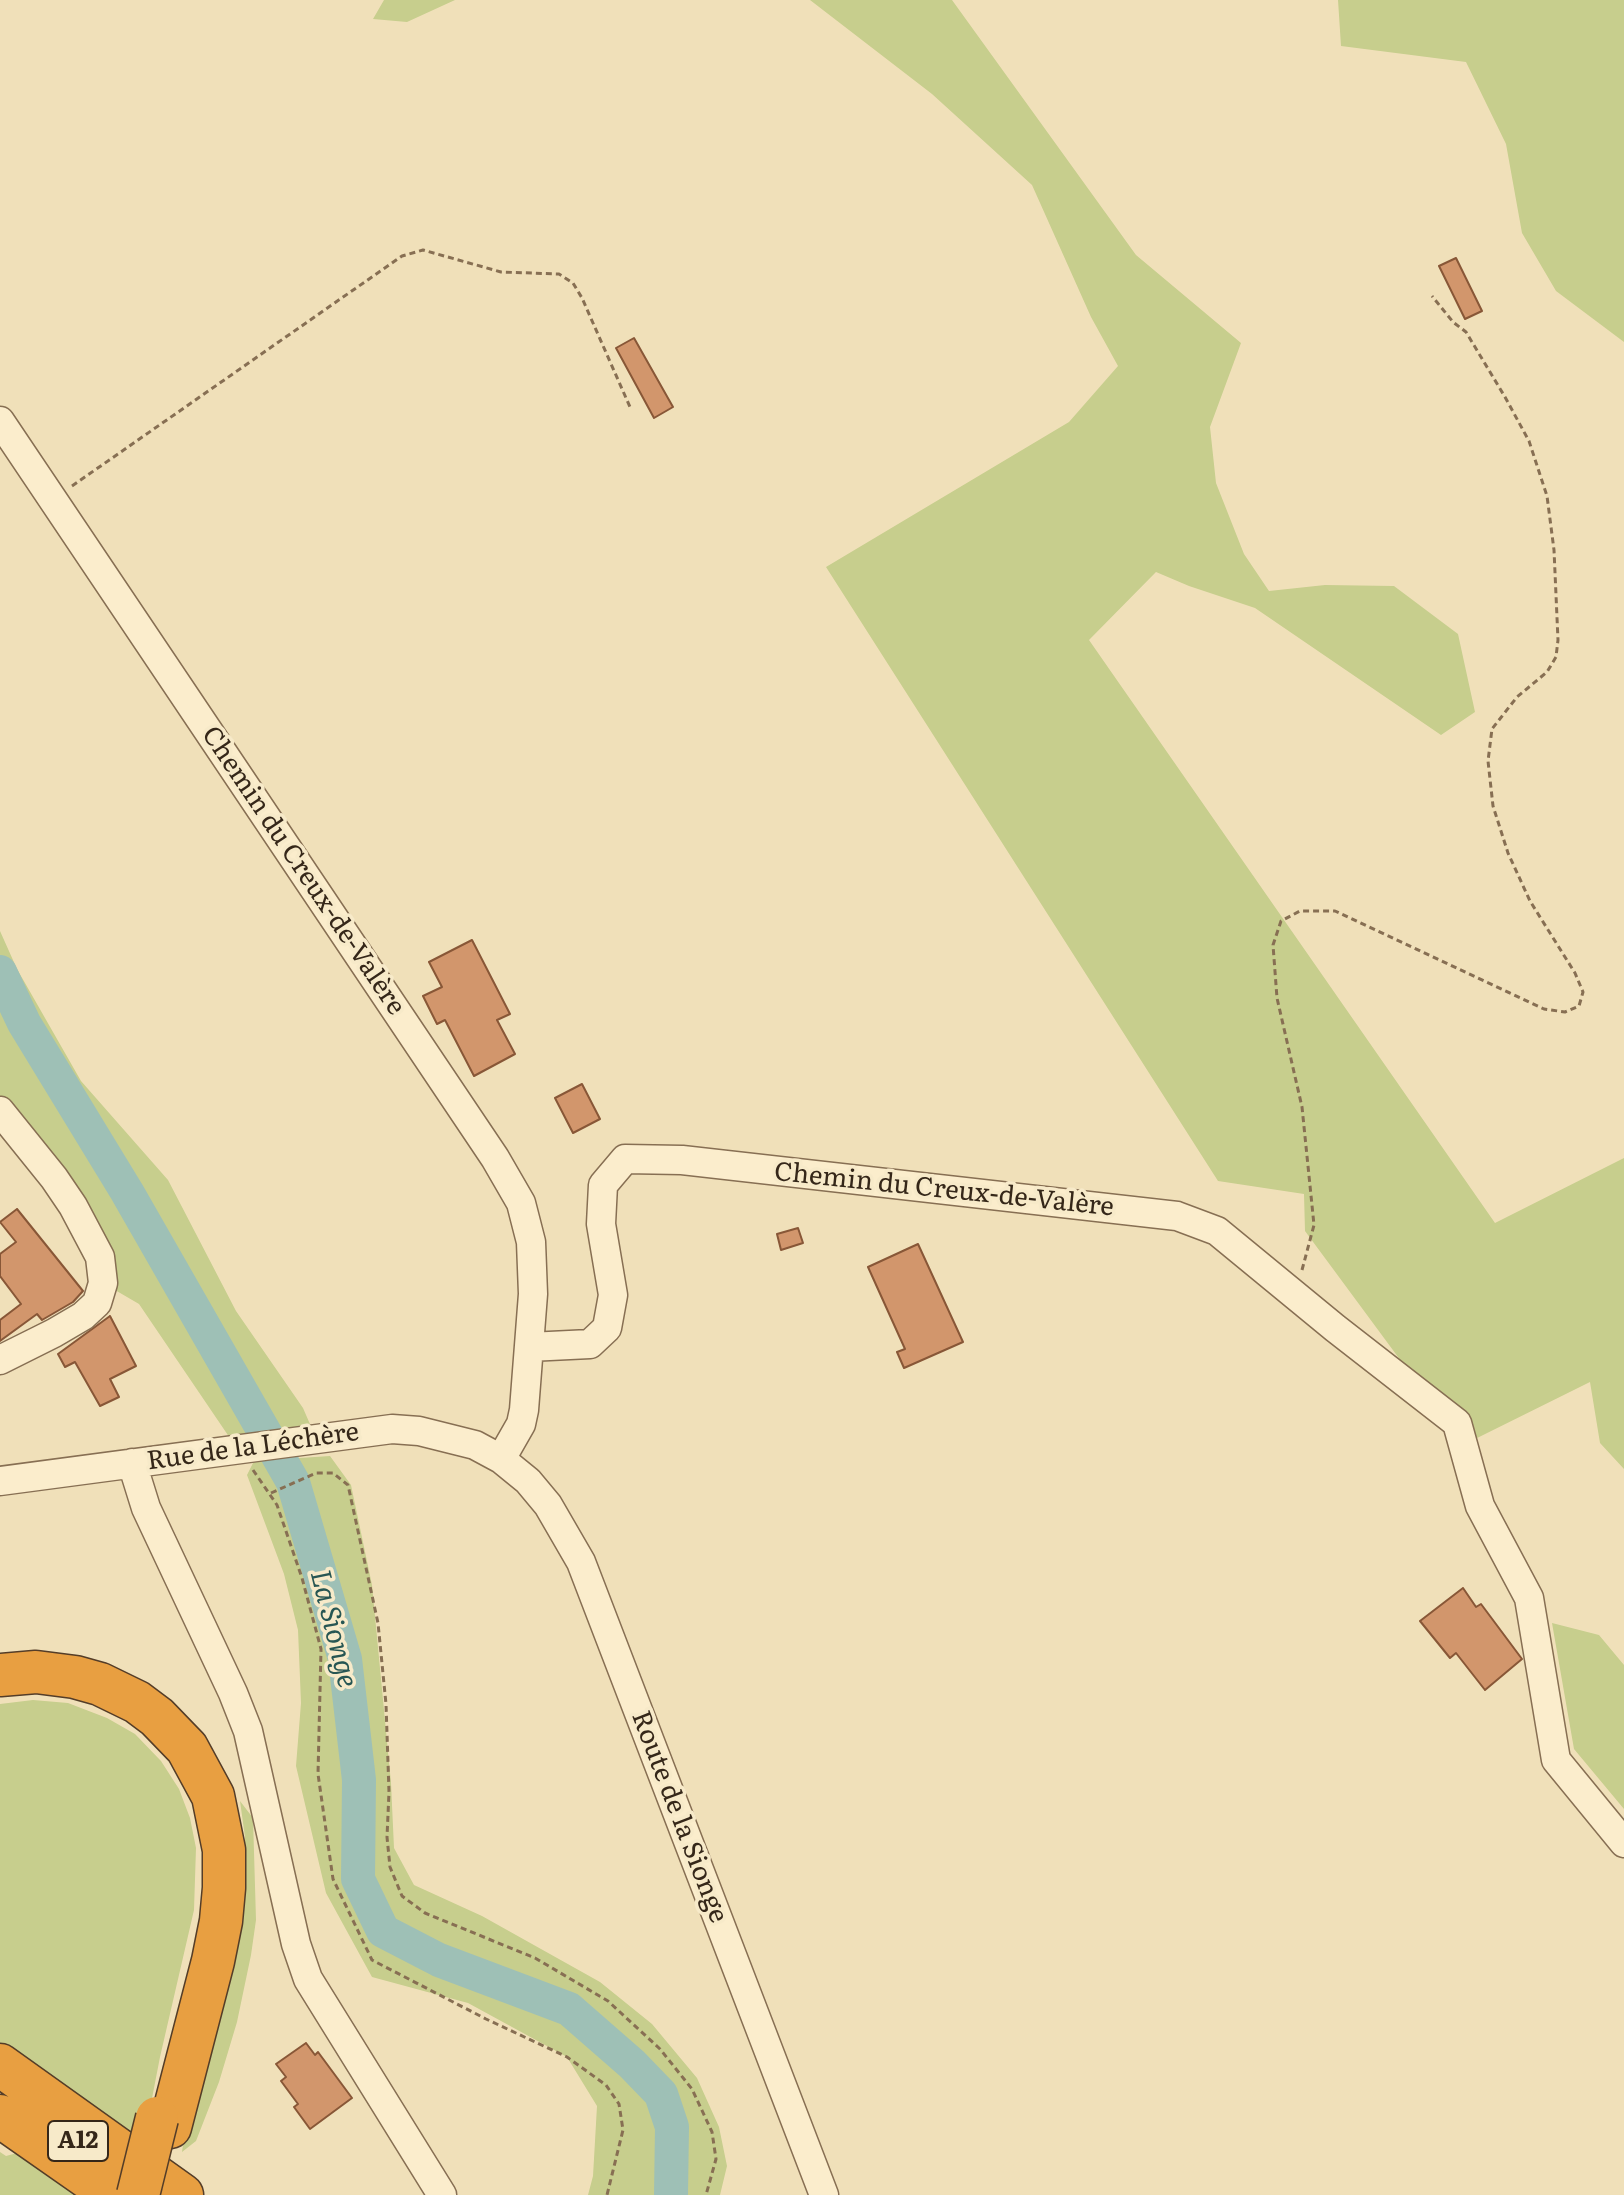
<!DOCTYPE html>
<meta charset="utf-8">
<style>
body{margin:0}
canvas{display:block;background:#f0e0b9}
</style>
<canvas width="1624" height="2195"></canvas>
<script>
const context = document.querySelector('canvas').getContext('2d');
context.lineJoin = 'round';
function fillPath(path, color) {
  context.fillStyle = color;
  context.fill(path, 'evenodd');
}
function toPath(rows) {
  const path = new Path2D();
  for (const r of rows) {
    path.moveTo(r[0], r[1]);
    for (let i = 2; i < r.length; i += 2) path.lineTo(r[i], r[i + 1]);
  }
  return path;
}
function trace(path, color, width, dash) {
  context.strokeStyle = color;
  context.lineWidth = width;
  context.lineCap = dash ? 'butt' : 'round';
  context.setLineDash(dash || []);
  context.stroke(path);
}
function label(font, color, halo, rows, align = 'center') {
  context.font = font + ' Literata,serif';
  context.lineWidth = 7;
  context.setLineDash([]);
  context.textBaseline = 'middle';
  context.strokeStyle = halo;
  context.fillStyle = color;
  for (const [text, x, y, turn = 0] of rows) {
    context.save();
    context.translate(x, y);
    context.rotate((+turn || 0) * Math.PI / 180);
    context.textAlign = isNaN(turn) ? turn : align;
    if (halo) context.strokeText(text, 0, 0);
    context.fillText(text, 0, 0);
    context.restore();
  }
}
fillPath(toPath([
 [384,0,455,0,407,22,373,19],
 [810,0,952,0,1136,255,1241,343,1210,427,1216,483,1244,554,1269,591,1325,585,1394,586,1458,634,1475,712,1441,735,1255,608,1189,586,1156,572,1089,640,1495,1223,1624,1158,1624,1469,1600,1443,1590,1382,1463,1445,1305,1231,1304,1194,1218,1181,826,567,1069,422,1118,366,1091,317,1032,185,932,94],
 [1338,0,1624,0,1624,342,1556,291,1522,233,1506,144,1466,62,1341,46],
 [0,931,17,969,81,1081,168,1180,236,1311,303,1408,316,1438,238,1450,139,1304,103,1283,0,1111],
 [330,1456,351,1485,372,1585,391,1783,394,1848,414,1885,482,1916,600,1982,652,2024,697,2078,719,2127,727,2166,720,2195,588,2195,593,2176,597,2106,567,2057,468,2003,372,1977,326,1893,296,1766,301,1703,298,1630,284,1574,247,1475,254,1461],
 [1552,1623,1599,1635,1624,1665,1624,1809,1574,1749],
 [33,1700,68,1703,107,1718,135,1734,161,1761,179,1789,190,1818,196,1848,194,1910,160,2057,142,2150,0,2049,0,1704],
 [240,1801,253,1818,256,1920,251,1955,237,2022,219,2082,196,2141,182,2152,186,2122,243,1899,245,1837],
 [0,2152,6,2156,17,2153,79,2195,0,2195]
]), '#c7ce8d');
trace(toPath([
 [0,972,24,1023,127,1192,293,1482,345,1659,359,1780,358,1879,383,1931,439,1960,569,2009,632,2064,661,2094,672,2127,671,2195]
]), '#9ec0b6', 34);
const building = toPath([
 [1456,258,1482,311,1465,319,1439,266,1456,258],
 [634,338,673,407,654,418,616,348,634,338],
 [472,940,510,1014,497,1020,515,1054,474,1076,445,1020,437,1024,423,996,442,987,429,962,472,940],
 [582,1084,600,1119,573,1133,555,1098,582,1084],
 [17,1209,83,1291,73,1302,42,1320,37,1314,0,1341,0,1320,21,1304,0,1276,0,1254,16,1242,0,1222,17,1209],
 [798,1228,803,1243,781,1250,777,1234,798,1228],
 [918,1244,963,1342,904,1368,897,1352,905,1349,868,1267,918,1244],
 [110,1316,136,1366,110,1379,119,1397,100,1406,75,1362,65,1367,58,1354,110,1316],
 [1463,1588,1476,1607,1481,1604,1522,1659,1485,1690,1456,1653,1450,1658,1420,1621,1463,1588],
 [306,2043,315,2055,318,2052,352,2098,310,2129,294,2107,298,2104,281,2081,286,2077,276,2064,306,2043]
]);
fillPath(building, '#d2966c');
trace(building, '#885737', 2);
const minor = toPath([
 [0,421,495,1158,521,1203,531,1242,533,1294,524,1410,521,1424,501,1459],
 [0,1111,54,1178,73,1206,100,1257,103,1283,97,1303,83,1316,54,1333,0,1360],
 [529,1347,590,1344,607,1328,613,1295,601,1224,603,1185,625,1159,682,1160,1177,1216,1217,1231,1335,1328,1457,1423,1480,1506,1529,1598,1556,1760,1624,1843],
 [132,1463,146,1508,233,1693,248,1731,296,1944,308,1979,442,2195],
 [0,1481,392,1429,419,1431,475,1445,501,1459,528,1481,548,1505,581,1562,824,2195]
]);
const highway = toPath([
 [0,1675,36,1672,75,1677,100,1684,137,1702,157,1717,187,1748,213,1796,224,1850,224,1888,221,1921,213,1961,170,2127],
 [0,2065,182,2195],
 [0,2116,113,2195]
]);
trace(minor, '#876f53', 31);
trace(highway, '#543d28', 45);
trace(toPath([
 [72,486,402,256,423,250,501,272,559,274,573,283,582,298,630,407],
 [1302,1270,1314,1225,1302,1107,1277,998,1273,945,1281,921,1300,911,1335,911,1544,1009,1565,1012,1579,1006,1583,992,1575,973,1530,901,1508,853,1493,806,1488,761,1492,729,1517,697,1547,672,1556,657,1558,640,1554,550,1547,496,1529,441,1505,397,1466,332,1453,322,1432,296],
 [253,1470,277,1505,302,1578,321,1649,318,1774,333,1879,372,1960,486,2019,567,2057,606,2085,619,2104,623,2130,607,2195],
 [271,1493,316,1473,333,1473,348,1485,378,1623,386,1704,389,1792,387,1837,390,1867,402,1896,425,1913,535,1958,608,2001,660,2049,692,2089,712,2132,716,2159,706,2195]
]), '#876f53', 3, [6, 4]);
trace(minor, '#fbedcc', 28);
trace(highway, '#e89f41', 42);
const highwayBridge = toPath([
 [138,2195,157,2118]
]);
trace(highwayBridge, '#543d28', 45, []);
trace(highwayBridge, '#e89f41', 42);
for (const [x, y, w] of [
 [78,2141,60]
]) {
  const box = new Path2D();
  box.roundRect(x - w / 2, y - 20, w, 40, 6);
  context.fillStyle = '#f7eac9';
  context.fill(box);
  trace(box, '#352719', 2);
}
label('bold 24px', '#352719', null, [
 ["A12",78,2141]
]);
label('26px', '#352719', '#f7eac9', [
 ["Chemin du Creux-de-Valère",303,871,56],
 ["Chemin du Creux-de-Valère",944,1190,6],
 ["Rue de la Léchère",253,1447,-8],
 ["Route de la Sionge",679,1817,69]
]);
label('italic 28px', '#275653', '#f7eac9', [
 ["La Sionge",333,1629,76]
]);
</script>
